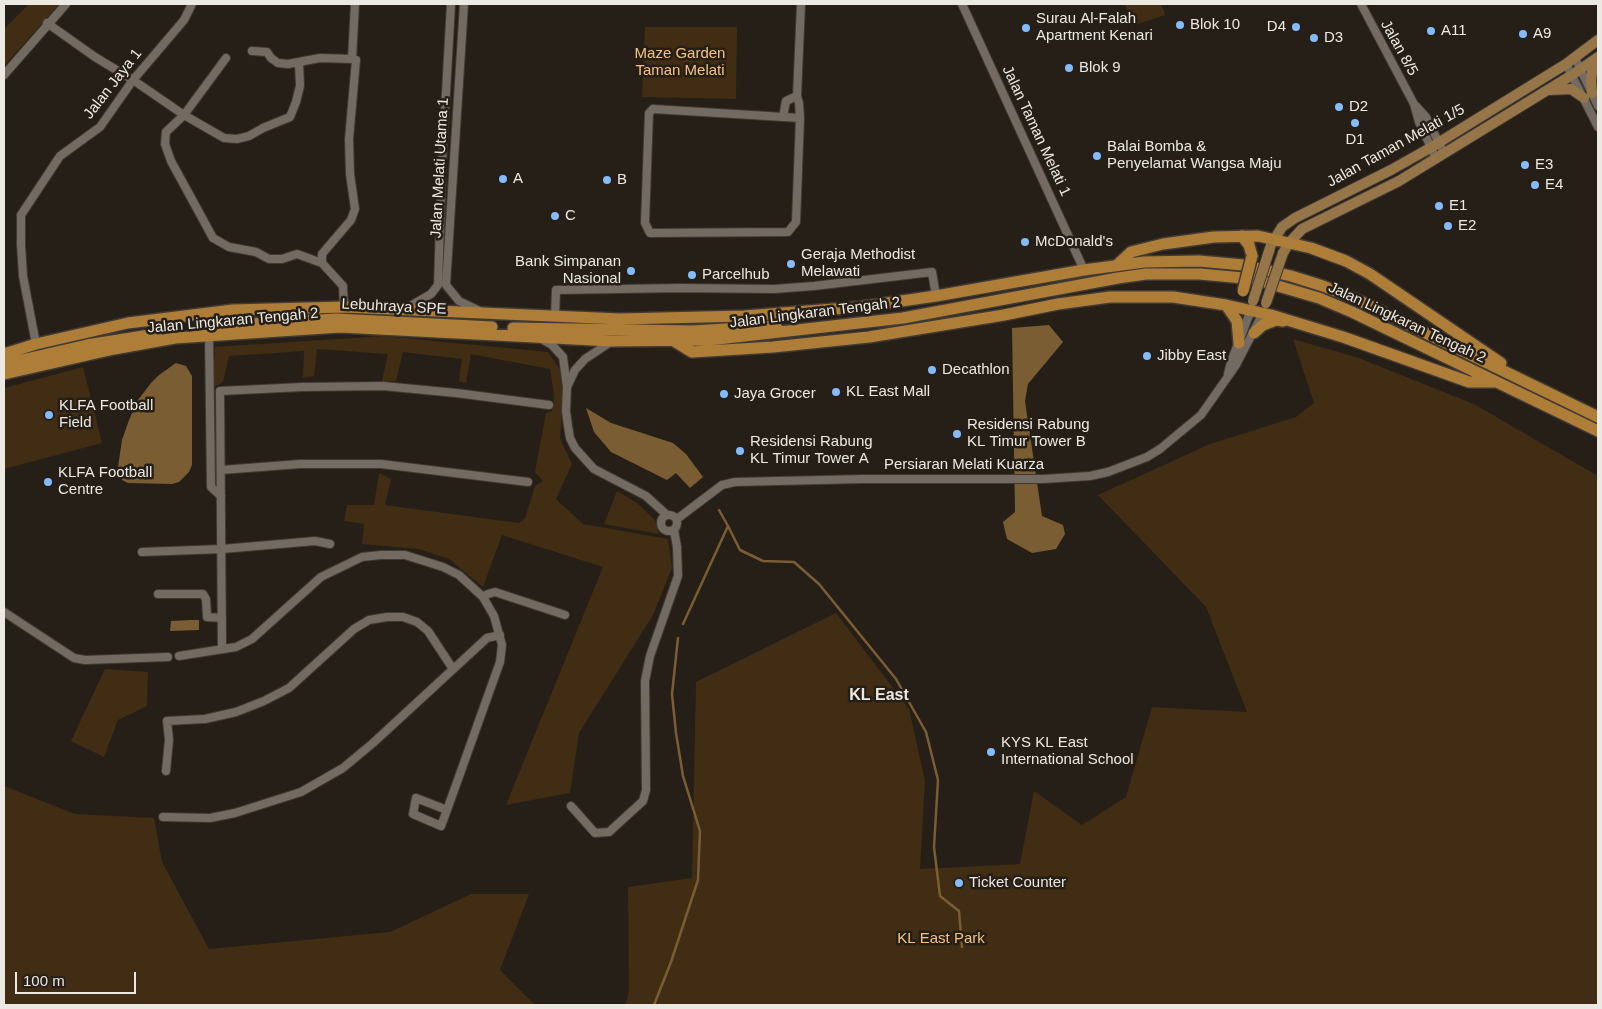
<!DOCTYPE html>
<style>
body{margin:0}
#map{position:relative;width:1602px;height:1009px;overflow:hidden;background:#261f17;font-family:Arial,sans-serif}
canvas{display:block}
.frame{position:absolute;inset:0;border:5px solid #ece8e2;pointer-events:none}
.scale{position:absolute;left:15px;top:972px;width:121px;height:22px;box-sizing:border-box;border:2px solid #ece8e2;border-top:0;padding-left:6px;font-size:15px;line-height:18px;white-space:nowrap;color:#ece8e2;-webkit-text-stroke:4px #261f17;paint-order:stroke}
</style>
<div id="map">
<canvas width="1602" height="1009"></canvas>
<div class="frame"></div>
<div class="scale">100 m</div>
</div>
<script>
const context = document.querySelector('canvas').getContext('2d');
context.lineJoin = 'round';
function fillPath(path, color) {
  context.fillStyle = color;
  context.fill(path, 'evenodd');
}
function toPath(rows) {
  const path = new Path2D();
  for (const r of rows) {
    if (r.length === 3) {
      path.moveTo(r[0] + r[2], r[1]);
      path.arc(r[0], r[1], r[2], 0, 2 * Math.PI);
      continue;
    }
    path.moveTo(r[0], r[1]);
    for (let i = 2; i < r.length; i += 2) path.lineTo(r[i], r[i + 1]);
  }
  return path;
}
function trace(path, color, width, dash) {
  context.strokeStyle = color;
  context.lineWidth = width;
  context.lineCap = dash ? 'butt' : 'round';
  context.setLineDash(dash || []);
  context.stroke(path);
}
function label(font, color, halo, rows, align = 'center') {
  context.font = font + ' Arial,sans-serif';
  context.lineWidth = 5;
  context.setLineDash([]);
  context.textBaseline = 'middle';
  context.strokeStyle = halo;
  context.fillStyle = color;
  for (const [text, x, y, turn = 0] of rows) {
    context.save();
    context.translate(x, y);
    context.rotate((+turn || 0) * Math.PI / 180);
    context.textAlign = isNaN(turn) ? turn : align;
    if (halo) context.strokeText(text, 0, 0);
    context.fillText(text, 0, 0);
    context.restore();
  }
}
fillPath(toPath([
 [29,4,59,4,4,66,4,29],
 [1125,4,1161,4,1165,15,1132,26],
 [645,27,737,27,736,99,642,97],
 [383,336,548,352,561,371,563,399,560,438,572,464,556,499,583,524,668,539,672,568,653,615,579,733,570,793,506,805,603,567,502,535,483,587,449,559,419,549,362,544,364,524,344,521,347,505,374,505,379,473,391,479,385,505,519,523,525,518,535,486,543,481,535,472,546,413,552,411,554,395,550,369,471,354,466,383,459,381,462,359,403,352,396,381,382,381,388,354,317,349,314,376,303,378,304,351,229,356,223,382,213,388,215,347],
 [1293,339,1359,358,1474,404,1598,476,1598,1005,625,1005,629,992,628,887,692,878,696,682,836,613,909,709,925,781,920,869,1020,864,1034,791,1082,825,1126,797,1152,707,1247,712,1206,607,1098,495,1210,444,1296,417,1314,403],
 [83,367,102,443,4,469,4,388],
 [617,491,637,503,655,520,659,534,604,524],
 [105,669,148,672,147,706,118,720,104,757,71,741],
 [4,786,75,814,154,818,162,862,209,949,390,932,471,894,529,894,500,970,535,1005,4,1005]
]), '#402d13');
fillPath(toPath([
 [1049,325,1063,342,1028,384,1025,401,1042,516,1063,525,1065,534,1056,549,1032,553,1007,539,1003,522,1015,512,1012,328],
 [176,363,186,366,192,376,192,465,189,472,179,482,172,484,128,483,122,480,119,476,118,467,122,440,129,420,138,400,151,383,159,375],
 [586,408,611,423,673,443,686,454,703,477,690,488,676,473,667,480,611,452,594,432],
 [191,620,199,620,199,630,170,631,171,621]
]), '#7b5d34');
trace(toPath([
 [719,510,728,526,740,550,763,561,794,562,819,584,896,679,926,732,938,780,934,847,940,896,959,911,962,947],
 [683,624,728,526],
 [654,1005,671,962,698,880,700,831,683,776,676,733,672,694,678,638]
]), '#7b5d34', 2.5);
const minor = toPath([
 [464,4,446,285,459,301,480,311],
 [962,4,1084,270],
 [1361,4,1414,104,1419,122,1436,158],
 [47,23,95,57,133,80,184,115,224,138,237,139,249,136,263,128,290,117,296,102,300,86,299,63],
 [252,51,267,52,271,58,278,63,288,64,320,58,352,59],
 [226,58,184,115,166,132,165,144,171,161,213,238,229,247,256,252,269,259,282,259,297,254,322,263],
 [1575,58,1598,106],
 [1566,64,1598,127],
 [4,75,66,4],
 [1416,106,1426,117,1444,153],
 [653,109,800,118,796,222,788,232,650,233,645,223,649,113,653,109],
 [783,117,786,101,797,96],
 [800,118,799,103,797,96,801,4],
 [344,307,343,286,322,263,322,254,351,220,355,209,350,174,349,139,356,60,352,59,355,4],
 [405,309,431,294,438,285,442,163,451,4],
 [555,317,556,290,680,288,774,289,814,286,932,272,936,296],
 [209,335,211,487,221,496],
 [540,338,552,345,563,357,567,387,566,411,568,426,570,438,575,448,594,469,646,496,667,515],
 [36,344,23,276,21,245,21,215,60,156,100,127,133,80,184,20,192,4],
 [1228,374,1231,362,1251,310],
 [568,385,575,370,585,359,612,341],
 [221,470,300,464,381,464,528,482],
 [669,523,8],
 [677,519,722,485,735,482,863,479,1043,479,1090,476,1108,472,1147,457,1160,449,1201,415,1236,365,1263,313],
 [142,552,222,549,315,541,330,544],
 [158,594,203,594,206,599,207,617,222,618],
 [483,597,488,594,495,592,565,615],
 [4,612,74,658,85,660,168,657],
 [222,649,220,391,303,387,383,386,456,393,549,405],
 [179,656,236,647,252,639,321,577,362,557,381,555,405,555,443,567,459,575,483,597,494,616,502,645,500,662,447,810,441,826,413,814,416,798,447,810],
 [166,771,169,740,167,721,205,719,236,712,264,701,289,688,354,629,369,620,387,617,403,617,417,622,428,631,453,669],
 [571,806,595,833,609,832,643,801,646,790,645,681,650,656,678,576,677,547,674,530],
 [163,817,210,818,235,813,301,792,343,768,373,743,487,638,500,635]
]);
const major = toPath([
 [1551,90,1571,89,1584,98],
 [1592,93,1591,81,1592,72,1598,61],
 [1271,245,1282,227,1295,218,1391,170,1430,148,1566,64,1598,40],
 [1283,253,1289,243,1302,229,1399,181,1572,75,1598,57]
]);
const highway = toPath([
 [1242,236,1249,245,1252,256],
 [1116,266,1131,252,1163,244,1214,237,1258,236,1311,248,1346,261,1370,274,1501,363],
 [1226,305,1237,321,1239,343],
 [199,328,232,325,336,319,492,327],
 [513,328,693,331,772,326,777,328],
 [1254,333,1263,325,1276,320,1283,321],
 [674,341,692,352,773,347,869,337,1004,315,1058,304,1110,297,1173,297,1226,305,1271,315,1343,337,1469,382,1493,382],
 [4,354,36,344,128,323,233,310,344,307,620,319,744,316,860,307,936,296,1084,270,1144,262,1199,261,1243,265,1291,276,1323,286,1358,300,1598,417],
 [4,364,87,345,156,334],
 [4,374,114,349,175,338,340,327,612,341,709,340,903,318,1118,278,1146,274,1200,274,1254,279,1319,298,1352,312,1598,431]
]);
trace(minor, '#403a34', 10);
trace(major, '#403a34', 12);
trace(highway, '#403a34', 14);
trace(minor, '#736b62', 8);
trace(major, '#967649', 10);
trace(highway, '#ae7d38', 11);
const majorBridge = toPath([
 [1253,301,1270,248],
 [1266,303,1283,253]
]);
const highwayBridge = toPath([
 [1243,291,1252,256]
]);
trace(majorBridge, '#403a34', 12, []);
trace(highwayBridge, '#403a34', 14, []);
trace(majorBridge, '#967649', 10);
trace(highwayBridge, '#ae7d38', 11);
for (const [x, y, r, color] of [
 [1180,25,5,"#85bbfb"],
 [1296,27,5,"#85bbfb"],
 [1026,28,5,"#85bbfb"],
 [1431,31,5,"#85bbfb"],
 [1523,34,5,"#85bbfb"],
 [1314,38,5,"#85bbfb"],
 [1069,68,5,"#85bbfb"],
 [1339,107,5,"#85bbfb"],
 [1355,123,5,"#85bbfb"],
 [1097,156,5,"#85bbfb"],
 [1525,165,5,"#85bbfb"],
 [503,179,5,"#85bbfb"],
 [607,180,5,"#85bbfb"],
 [1535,185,5,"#85bbfb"],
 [1439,206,5,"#85bbfb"],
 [555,216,5,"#85bbfb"],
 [1448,226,5,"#85bbfb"],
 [1025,242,5,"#85bbfb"],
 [791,264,5,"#85bbfb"],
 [631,271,5,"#85bbfb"],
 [692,275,5,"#85bbfb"],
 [1147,356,5,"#85bbfb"],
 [932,370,5,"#85bbfb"],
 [836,392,5,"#85bbfb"],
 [724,394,5,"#85bbfb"],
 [49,415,5,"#85bbfb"],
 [957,434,5,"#85bbfb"],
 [740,451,5,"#85bbfb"],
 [48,482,5,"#85bbfb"],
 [991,752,5,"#85bbfb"],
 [959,883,5,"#85bbfb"]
]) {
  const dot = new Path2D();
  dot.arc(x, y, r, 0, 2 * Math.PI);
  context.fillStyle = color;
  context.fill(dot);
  trace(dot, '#261f17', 2);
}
label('15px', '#ece8e2', '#261f17', [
 ["Surau Al-Falah",1036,19],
 ["Apartment Kenari",1036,36],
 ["Blok 10",1190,25],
 ["D4",1286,27,"right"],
 ["A11",1441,31],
 ["A9",1533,34],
 ["D3",1324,38],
 ["Blok 9",1079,68],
 ["D2",1349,107],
 ["D1",1355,140,"center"],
 ["Balai Bomba &",1107,147],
 ["Penyelamat Wangsa Maju",1107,164],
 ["E3",1535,165],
 ["A",513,179],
 ["B",617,180],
 ["E4",1545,185],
 ["E1",1449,206],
 ["C",565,216],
 ["E2",1458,226],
 ["McDonald's",1035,242],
 ["Geraja Methodist",801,255],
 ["Melawati",801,272],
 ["Bank Simpanan",621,262,"right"],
 ["Nasional",621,279,"right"],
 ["Parcelhub",702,275],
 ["Jibby East",1157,356],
 ["Decathlon",942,370],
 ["KL East Mall",846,392],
 ["Jaya Grocer",734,394],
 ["KLFA Football",59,406],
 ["Field",59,423],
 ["Residensi Rabung",967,425],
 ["KL Timur Tower B",967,442],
 ["Residensi Rabung",750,442],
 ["KL Timur Tower A",750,459],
 ["KLFA Football",58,473],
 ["Centre",58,490],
 ["KYS KL East",1001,743],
 ["International School",1001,760],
 ["Ticket Counter",969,883]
], 'left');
label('15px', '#ece8e2', '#261f17', [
 ["Jalan 8/5",1399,48,61],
 ["Jalan Jaya 1",113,84,-52],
 ["Jalan Taman Melati 1",1036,131,65],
 ["Jalan Taman Melati 1/5",1396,146,-29],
 ["Jalan Melati Utama 1",440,168,-87],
 ["Lebuhraya SPE",394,307,3],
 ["Jalan Lingkaran Tengah 2",815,313,-7],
 ["Jalan Lingkaran Tengah 2",233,321,-5],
 ["Jalan Lingkaran Tengah 2",1407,323,25],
 ["Persiaran Melati Kuarza",964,465]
]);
label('15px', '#f4c383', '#261f17', [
 ["Maze Garden",680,54],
 ["Taman Melati",680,71],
 ["KL East Park",941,939]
]);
label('bold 16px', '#ece8e2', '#261f17', [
 ["KL East",879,696]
]);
</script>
